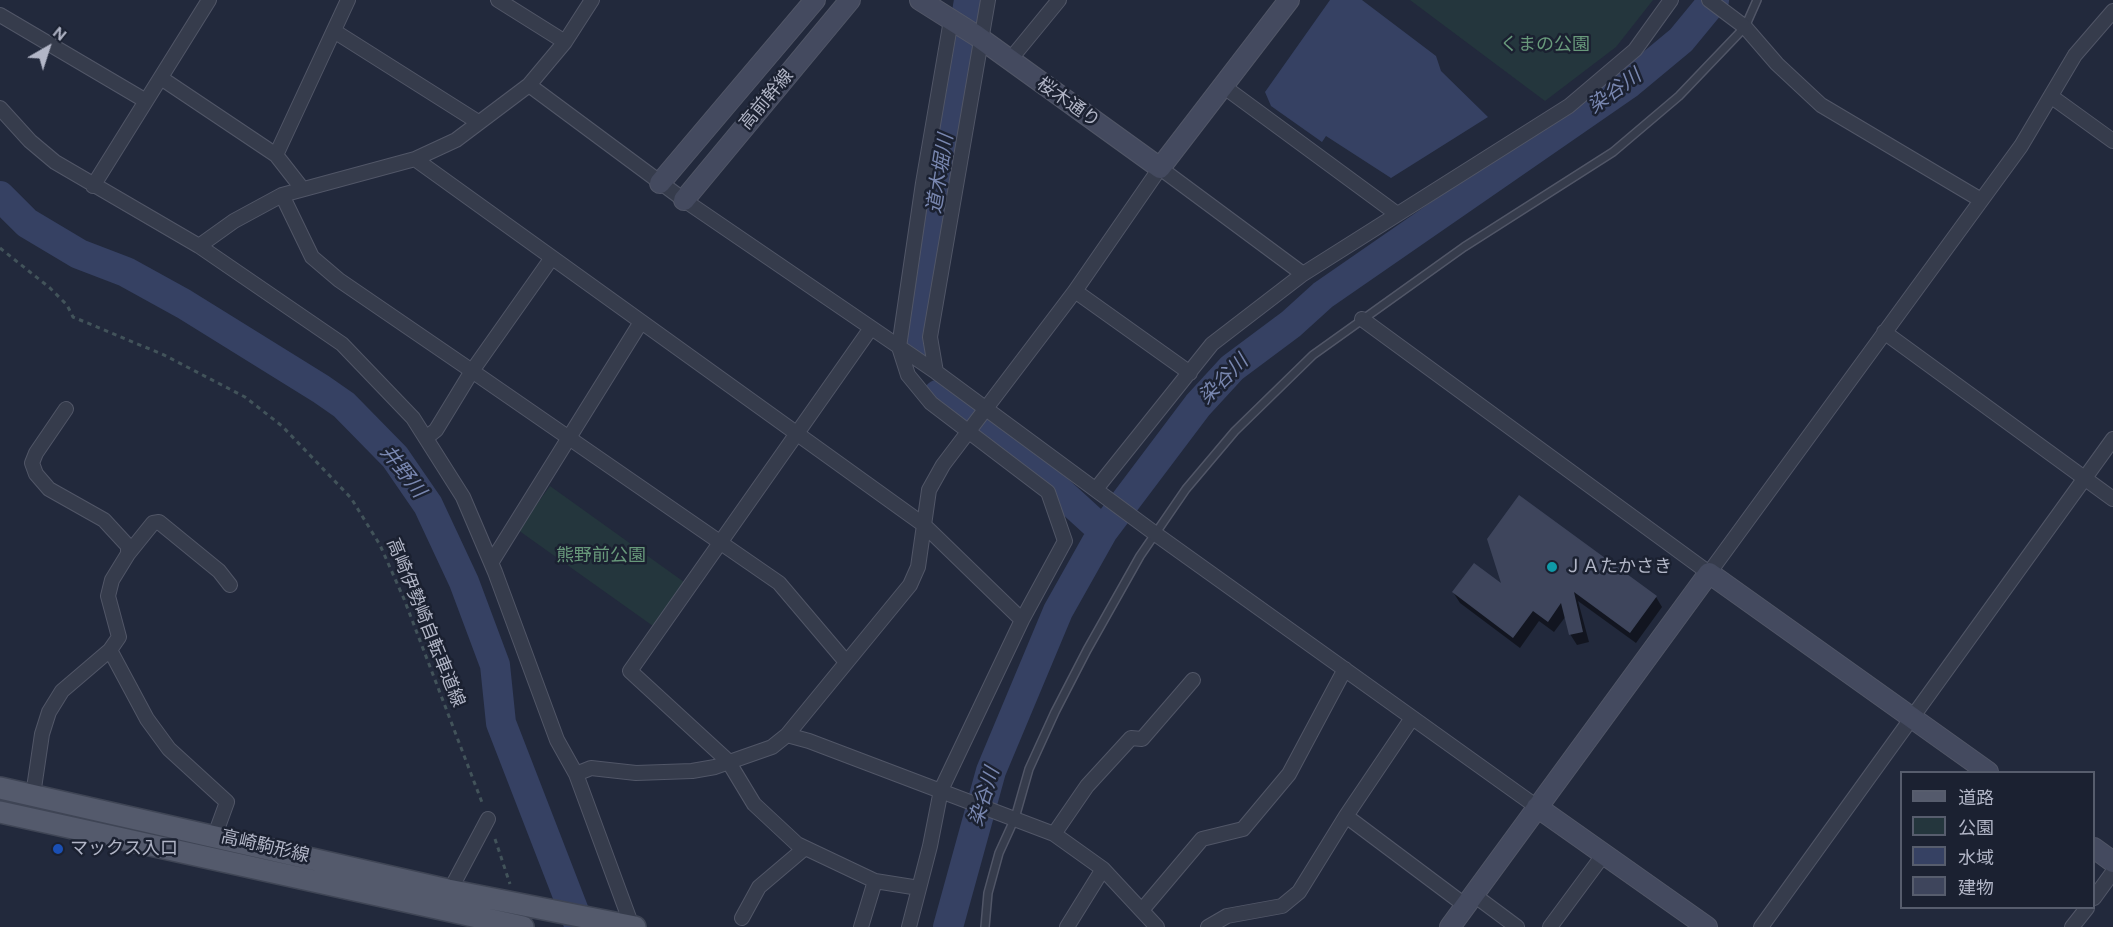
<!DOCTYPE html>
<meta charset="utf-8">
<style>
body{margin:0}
#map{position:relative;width:2113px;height:927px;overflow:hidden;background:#22293c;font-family:"DM Sans","Noto Sans JP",sans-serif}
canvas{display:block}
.legend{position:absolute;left:1900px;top:771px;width:195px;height:138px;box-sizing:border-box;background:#1b2131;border:2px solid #575d6d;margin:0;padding:8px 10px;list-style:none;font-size:18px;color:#b2b6c7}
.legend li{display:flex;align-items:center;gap:12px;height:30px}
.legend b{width:30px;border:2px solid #575d6d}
.north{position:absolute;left:18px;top:18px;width:60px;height:60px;-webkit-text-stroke:4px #1b2131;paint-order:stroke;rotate:39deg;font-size:16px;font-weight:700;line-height:24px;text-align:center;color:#b2b6c7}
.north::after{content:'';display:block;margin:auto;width:21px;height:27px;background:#b2b6c7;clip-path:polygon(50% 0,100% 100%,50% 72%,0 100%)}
</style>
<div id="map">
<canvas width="2113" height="927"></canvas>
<ul class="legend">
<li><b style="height:8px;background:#545a6c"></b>道路</li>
<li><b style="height:16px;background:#24363d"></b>公園</li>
<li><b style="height:16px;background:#364163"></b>水域</li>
<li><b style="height:16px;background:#3e455c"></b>建物</li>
</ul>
<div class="north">N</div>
</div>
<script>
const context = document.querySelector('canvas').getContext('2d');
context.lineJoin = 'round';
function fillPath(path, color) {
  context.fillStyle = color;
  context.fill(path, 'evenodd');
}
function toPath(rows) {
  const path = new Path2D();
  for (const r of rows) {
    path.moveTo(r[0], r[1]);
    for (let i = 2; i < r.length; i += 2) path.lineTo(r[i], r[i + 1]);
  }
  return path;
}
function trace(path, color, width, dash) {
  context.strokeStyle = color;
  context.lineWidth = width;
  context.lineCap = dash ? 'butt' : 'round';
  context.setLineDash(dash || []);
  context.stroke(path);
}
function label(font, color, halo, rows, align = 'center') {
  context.font = font + ' "DM Sans","Noto Sans JP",sans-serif';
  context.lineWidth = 5;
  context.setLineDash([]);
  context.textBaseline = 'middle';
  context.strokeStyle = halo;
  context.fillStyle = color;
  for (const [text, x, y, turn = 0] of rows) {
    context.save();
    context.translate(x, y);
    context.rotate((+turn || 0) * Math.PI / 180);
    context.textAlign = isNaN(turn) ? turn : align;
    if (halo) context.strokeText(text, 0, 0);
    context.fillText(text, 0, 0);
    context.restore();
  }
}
fillPath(toPath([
 [1410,0,1653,0,1616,47,1545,101],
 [550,486,684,582,653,626,518,530]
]), '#24363d');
fillPath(toPath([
 [1330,0,1362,0,1436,56,1441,71,1488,117,1391,178,1326,136,1322,142,1271,106,1265,92]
]), '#364163');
fillPath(toPath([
 [1504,587,1656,597,1662,607,1636,643,1578,601,1589,642,1577,645,1570,634,1566,616,1554,632,1539,621,1520,648,1460,603,1453,592]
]), '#0007');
trace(toPath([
 [0,196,27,223,79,254,126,272,184,304,321,389,344,405,395,457,428,505,464,582,495,665,501,723,580,927],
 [917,348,915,337,969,0],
 [938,395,1057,489,1103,531],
 [948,927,991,771,1058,611,1103,531,1198,405,1232,368,1291,324,1323,295,1628,84,1681,40,1714,0]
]), '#364163', 30);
fillPath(toPath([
 [1519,495,1657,596,1630,633,1574,592,1583,632,1569,635,1561,603,1548,622,1533,611,1513,638,1452,592,1474,563,1501,583,1487,539]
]), '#3e455c');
const lane = toPath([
 [985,927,988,893,999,853,1015,818,1029,769,1055,712,1087,650,1140,556,1186,489,1235,431,1313,355,1464,247,1613,152,1679,96,1745,27,1757,0]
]);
const street = toPath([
 [498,0,565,42],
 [1709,0,1745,27,1777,64,1821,105,1981,200],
 [0,15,146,101],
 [334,31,478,122],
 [1009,61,1059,0],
 [161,78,276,155,301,187],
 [529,85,684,200,936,372,1157,535,1537,807],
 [1223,86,1397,214],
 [2052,97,2113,141],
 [0,108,30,141,55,162,199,246,342,344,413,418,463,497,495,572,557,740,576,774,632,926],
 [276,155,348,0],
 [415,159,924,525,1022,620],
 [93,186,209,0],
 [282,195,312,257,339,280,472,371,551,259],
 [199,246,234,221,282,195,415,159,456,140,529,85,565,42,592,0],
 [1075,291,1190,373],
 [1362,319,1709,573,2021,146,2075,55,2113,11],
 [871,328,630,671,728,761,754,804,797,844,875,881,919,888],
 [1884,332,2113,499],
 [936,372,930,337,988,0],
 [426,438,436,430,472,371,779,583,846,662],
 [1096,489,1212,344,1303,274,1569,106,1635,50,1671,0],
 [128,554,153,523,159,522,219,571,230,585],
 [491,563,641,322],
 [110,650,147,719,169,749,227,802,215,835],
 [787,735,809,741,1054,834,1103,869,1157,927],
 [576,774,591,768,636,773,692,771,715,767,772,747,787,735,910,585,918,567,929,490,943,465,1075,291,1160,168,1303,274],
 [33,795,42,734,49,712,62,691,110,650,119,637,108,596,112,580,128,554,128,546,104,520,49,489,36,474,32,463,36,453,66,409],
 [1346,816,1466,906],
 [1054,834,1087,786,1131,738,1142,739,1193,680],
 [1474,895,1517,927],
 [447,896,488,819],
 [2094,898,2113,872],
 [1142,910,1202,839,1243,829,1289,774,1345,669],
 [742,918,759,887,805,848],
 [861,927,875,881],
 [909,927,930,846,941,790,1022,620,1065,541,1048,492,931,403,908,375,899,347,923,183,951,20],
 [1067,927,1103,869],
 [1208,927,1227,916,1282,906,1299,892,1346,816,1412,718],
 [1550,927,1604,854],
 [1761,927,2113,439],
 [2072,927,2087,908]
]);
const secondary = toPath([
 [920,0,977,36,1160,168,1289,0],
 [660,183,815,0],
 [684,200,850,0],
 [1537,807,1707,927],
 [2094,848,2113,862],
 [1450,927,1709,573,1988,772]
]);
const primary = toPath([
 [0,788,448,890,635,927],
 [0,812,523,927]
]);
trace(lane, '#515667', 10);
trace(street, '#515667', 16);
trace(secondary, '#515667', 22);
trace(primary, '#3f4555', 24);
trace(toPath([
 [0,248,50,288,67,305,73,317,164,355,245,397,282,426,351,498,380,545,404,599,483,805],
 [495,839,510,884]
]), '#42535a', 3, [4.5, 4.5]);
trace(lane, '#363c4c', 7);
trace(street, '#363c4c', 14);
trace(secondary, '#444a5f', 20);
trace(primary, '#545a6c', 21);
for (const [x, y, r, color] of [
 [1552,567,6,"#0f9aa8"],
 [58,849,6,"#1a4fb4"]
]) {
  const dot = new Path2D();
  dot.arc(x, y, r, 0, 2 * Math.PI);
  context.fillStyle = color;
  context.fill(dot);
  trace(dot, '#1b2131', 2);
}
label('18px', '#68997b', '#1b2131', [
 ["くまの公園",1545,45],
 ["熊野前公園",601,556]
]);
label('18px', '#b2b6c7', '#1b2131', [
 ["高前幹線",767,100,-50],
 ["桜木通り",1068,103,35],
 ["高崎伊勢崎自転車道線",425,623,68],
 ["高崎駒形線",265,847,13]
]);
label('18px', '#b2b6c7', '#1b2131', [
 ["ＪＡたかさき",1564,567],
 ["マックス入口",70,849]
], 'left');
label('italic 20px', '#7987b0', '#1b2131', [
 ["染谷川",1615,92,-36],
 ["道木堀川",941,174,-81],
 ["染谷川",1224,380,-45],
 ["井野川",402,472,52],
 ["染谷川",985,797,-73]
]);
</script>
